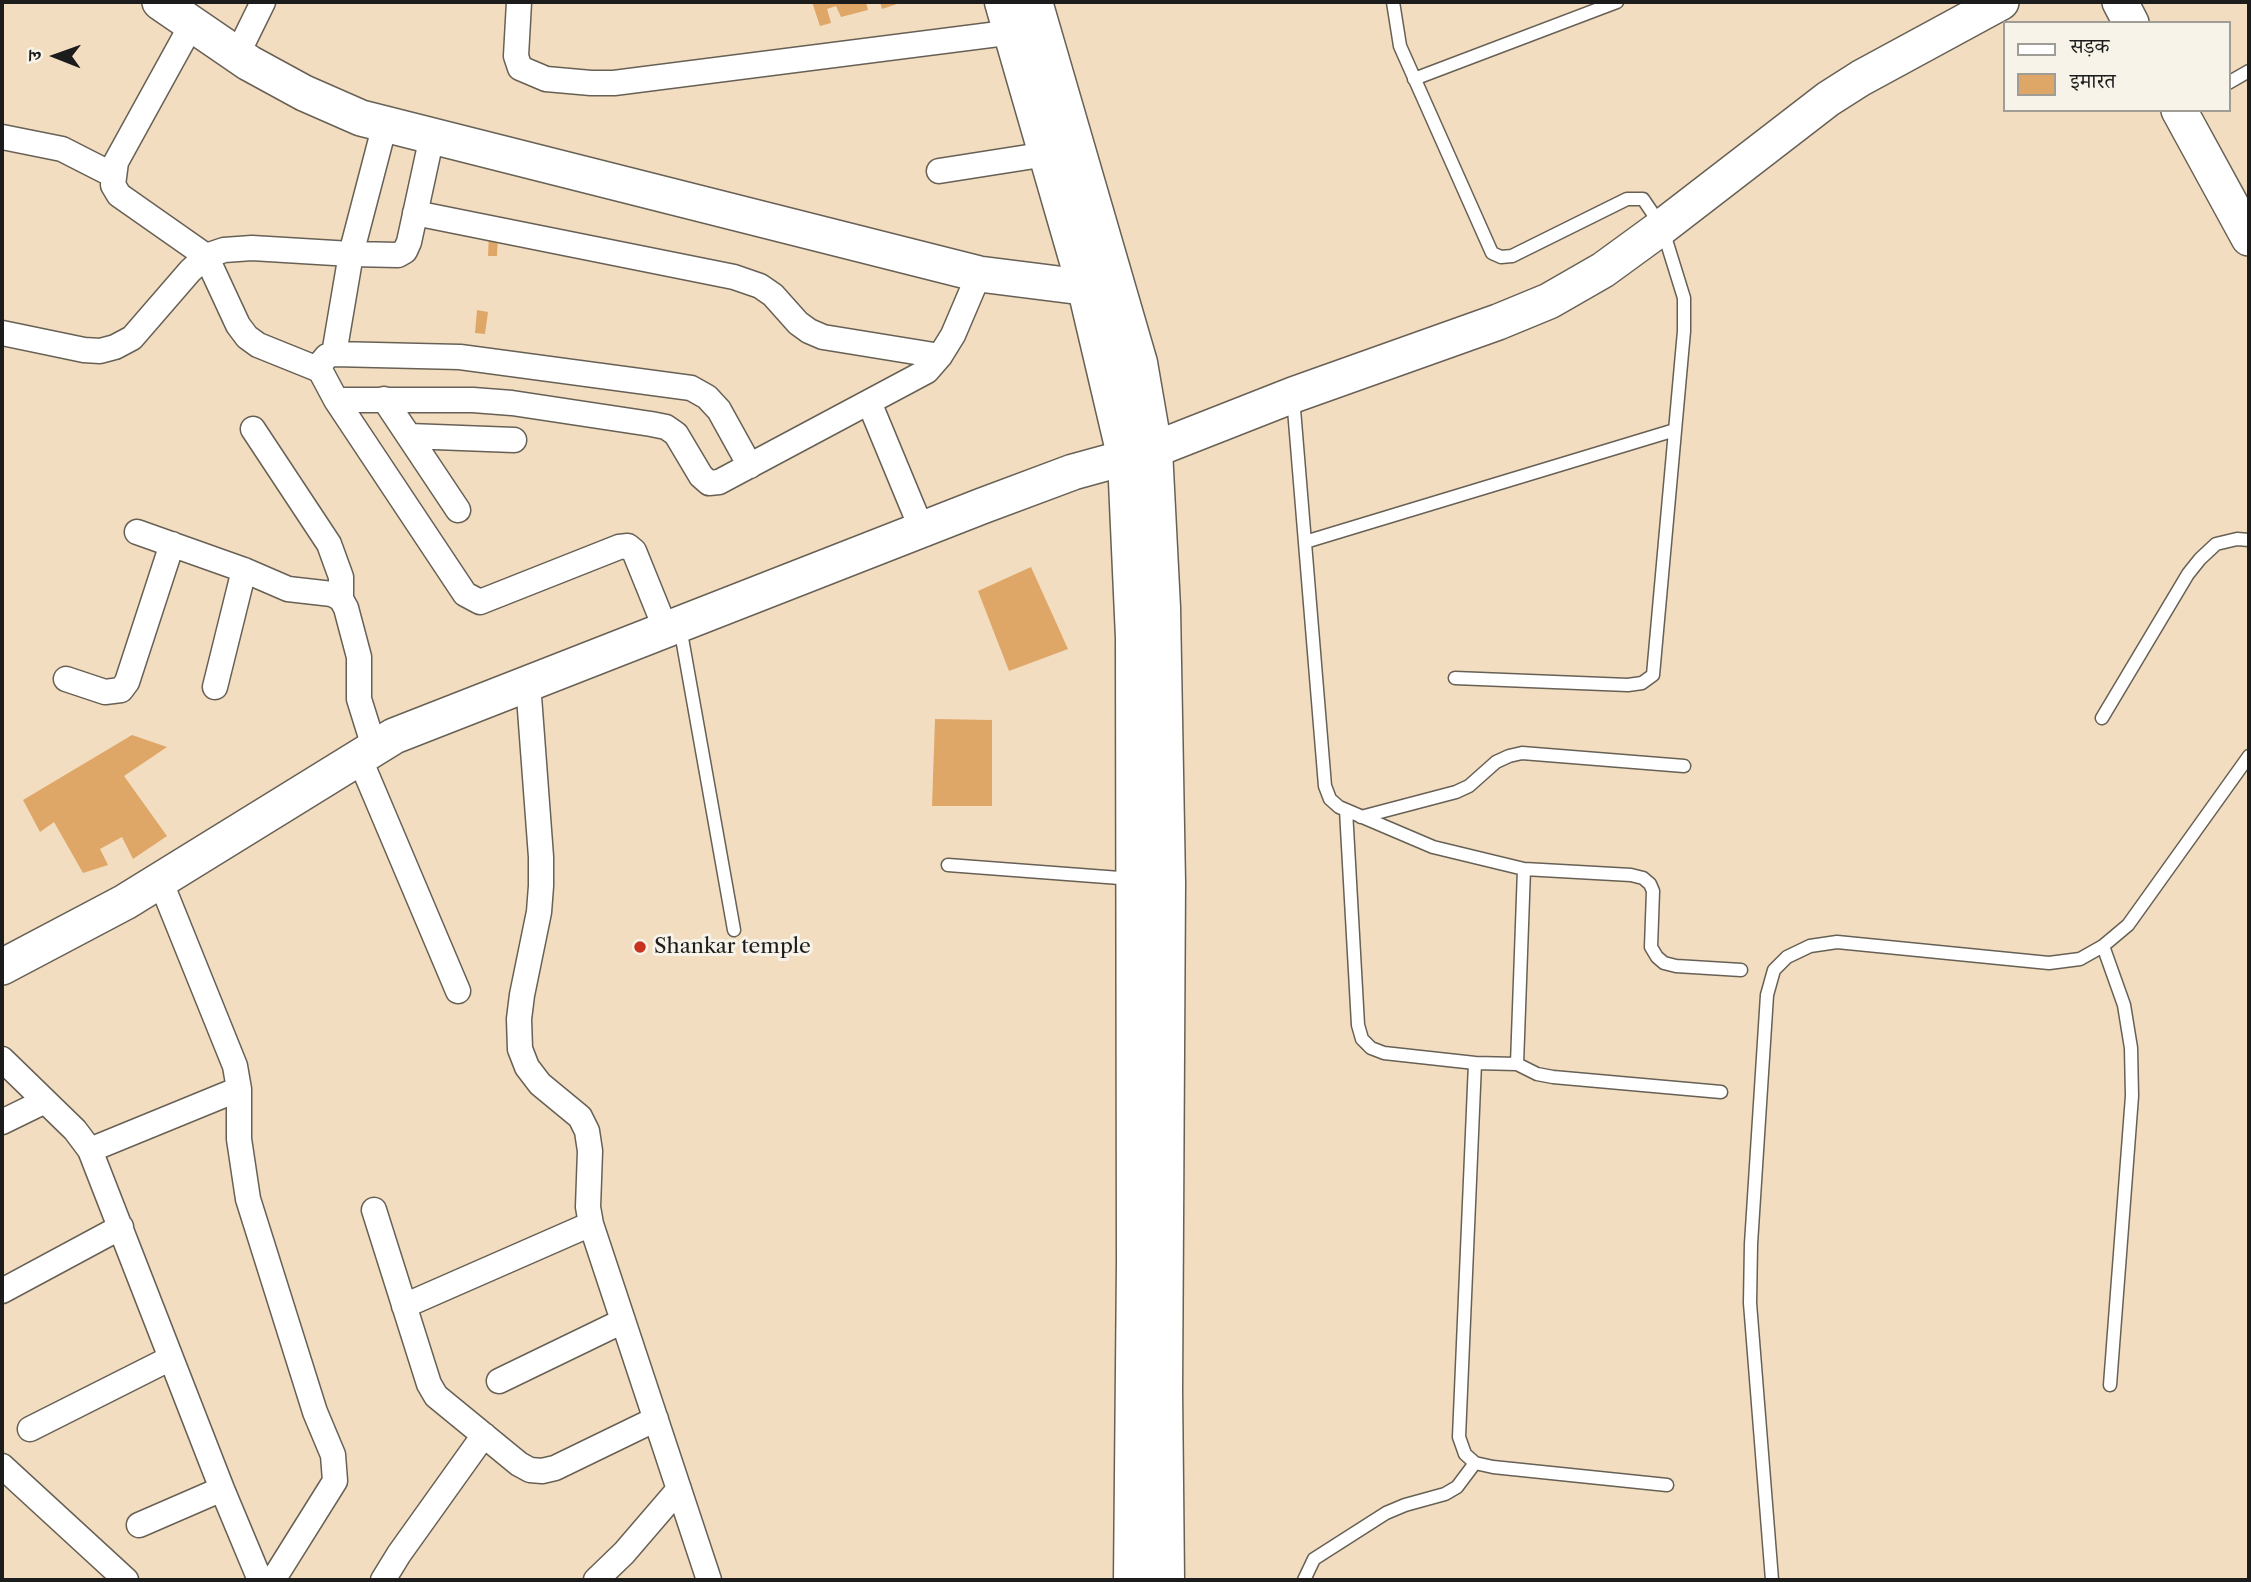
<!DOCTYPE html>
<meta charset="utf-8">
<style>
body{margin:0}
#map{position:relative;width:2251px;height:1582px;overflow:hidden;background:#f3ddc0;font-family:"Libre Caslon Text","Noto Serif Devanagari",serif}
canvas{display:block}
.frame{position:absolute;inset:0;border:4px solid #1c1c1c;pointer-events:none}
.legend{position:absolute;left:2003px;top:21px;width:228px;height:91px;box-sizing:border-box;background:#f7f3e8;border:2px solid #9f9d96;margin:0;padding:9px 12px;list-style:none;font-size:21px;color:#1c1c1c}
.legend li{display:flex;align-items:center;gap:14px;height:35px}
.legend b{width:35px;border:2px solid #9f9d96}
.north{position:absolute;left:21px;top:21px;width:70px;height:70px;-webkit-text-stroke:5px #f7f3e8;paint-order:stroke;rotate:271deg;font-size:19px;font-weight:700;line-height:28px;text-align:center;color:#1c1c1c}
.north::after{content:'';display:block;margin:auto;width:24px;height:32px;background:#1c1c1c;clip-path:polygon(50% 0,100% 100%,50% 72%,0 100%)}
</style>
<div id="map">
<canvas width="2251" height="1582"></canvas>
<div class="frame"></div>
<ul class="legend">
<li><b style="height:9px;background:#fff"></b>सड़क</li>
<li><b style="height:19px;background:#dfa767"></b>इमारत</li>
</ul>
<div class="north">उ</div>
</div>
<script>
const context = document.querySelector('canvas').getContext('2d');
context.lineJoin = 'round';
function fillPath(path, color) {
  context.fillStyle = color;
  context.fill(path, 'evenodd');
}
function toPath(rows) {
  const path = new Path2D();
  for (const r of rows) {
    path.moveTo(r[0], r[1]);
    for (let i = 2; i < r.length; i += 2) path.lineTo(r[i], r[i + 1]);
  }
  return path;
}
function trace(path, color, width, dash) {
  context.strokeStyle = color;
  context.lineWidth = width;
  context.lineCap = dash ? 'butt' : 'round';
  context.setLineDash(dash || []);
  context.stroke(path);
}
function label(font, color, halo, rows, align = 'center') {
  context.font = font + ' "Libre Caslon Text",serif';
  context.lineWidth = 6;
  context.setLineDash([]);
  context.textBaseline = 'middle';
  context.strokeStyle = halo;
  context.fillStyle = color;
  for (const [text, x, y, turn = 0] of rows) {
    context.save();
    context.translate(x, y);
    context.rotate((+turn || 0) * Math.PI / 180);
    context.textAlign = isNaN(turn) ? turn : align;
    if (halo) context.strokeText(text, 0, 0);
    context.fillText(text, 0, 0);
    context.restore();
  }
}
fillPath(toPath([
 [812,2,866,2,868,10,841,17,836,6,827,9,831,23,820,26],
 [880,2,903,2,882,9],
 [489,234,498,234,497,256,488,256],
 [477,310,488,312,485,334,475,333],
 [1031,567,1068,649,1009,671,978,591],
 [935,719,992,720,992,806,932,806],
 [132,735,167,747,124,776,167,836,133,859,122,837,100,849,108,865,83,873,54,822,40,832,23,800]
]), '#dfa767');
const lane = toPath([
 [1393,2,1400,46,1492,253,1501,257,1512,256,1627,199,1643,199,1662,227,1684,298,1684,331,1653,675,1642,683,1628,685,1455,678],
 [1414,79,1617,2],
 [2228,83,2249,71],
 [1293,397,1325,786,1330,799,1339,807,1433,847,1524,869,1517,1064,1475,1063,1459,1437,1465,1454,1475,1463,1493,1467,1667,1485],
 [1305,542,1675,430],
 [680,627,734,930],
 [2102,718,2188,574,2200,559,2216,544,2237,539,2249,540],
 [1346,810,1358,1025,1362,1039,1371,1048,1384,1053,1475,1063],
 [1361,817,1456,792,1469,786,1496,762,1509,756,1522,753,1684,766],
 [948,865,1133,879],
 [1524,869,1631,875,1643,878,1650,884,1653,891,1651,947,1657,957,1664,963,1676,966,1741,970],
 [2103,946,2124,1005,2131,1048,2132,1096,2110,1385],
 [1517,1064,1537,1074,1553,1077,1721,1092],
 [1304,1580,1314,1559,1386,1513,1405,1505,1445,1494,1457,1487,1475,1463],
 [1772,1580,1750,1303,1751,1244,1767,995,1774,970,1787,957,1810,946,1837,942,2049,963,2080,959,2103,946,2128,925,2249,756]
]);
const street = toPath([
 [519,2,516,56,520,68,546,79,591,83,614,83,1014,32],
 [192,24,116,162,113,185,119,195,206,256,238,325,247,337,258,345,320,370],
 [237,55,263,2],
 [2,137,62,149,113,175],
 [939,171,1060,152],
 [415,213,734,277,760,286,773,295,798,323,809,331,823,337,940,356],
 [2,333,84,350,100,351,115,347,132,338,190,271,206,256,224,250,252,248,351,254,398,255,405,251,409,242,432,136],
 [334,354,351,254,385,124],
 [384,399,458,510],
 [336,400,473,400,512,403,651,424,666,427,676,434,701,476,709,483,719,482,927,371,940,356,953,335,979,274],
 [869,402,922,530],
 [253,429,329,544,341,577,341,599],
 [409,436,514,440],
 [137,532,244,570,288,589,332,594,341,599,346,608,359,657,359,699,374,747],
 [666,630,634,551,628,546,619,547,480,602,465,594,336,400,320,370,322,362,327,356,334,354,460,357,691,388,707,397,719,410,750,466],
 [66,679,105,692,121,690,127,682,172,544],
 [528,683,541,857,541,886,539,912,522,995,519,1019,520,1049,527,1067,540,1084,580,1117,587,1131,590,1151,588,1207,591,1224,709,1580],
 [215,687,244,570],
 [359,757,458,991],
 [160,880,235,1066,239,1089,239,1139,248,1199,315,1412,333,1455,335,1481,273,1580],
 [2,1059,75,1130,90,1150,239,1089],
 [2,1122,45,1101],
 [90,1150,222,1489,260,1580],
 [374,1210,429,1384,436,1396,519,1464,530,1470,542,1471,555,1468,656,1419],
 [2,1291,121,1227],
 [404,1306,591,1224],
 [499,1381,623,1321],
 [30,1429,171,1358],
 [2,1466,126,1580],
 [139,1525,222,1489],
 [383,1580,399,1554,484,1435],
 [596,1580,624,1553,679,1489]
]);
const secondary = toPath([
 [160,2,249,63,304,93,361,118,979,274,1114,291],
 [2120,2,2131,23],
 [2179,110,2249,238],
 [2,967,125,902,394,736,982,506,1073,472,1153,450,1293,395,1498,322,1549,301,1603,270,1662,227,1828,99,1861,78,2001,2]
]);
const primary = toPath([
 [1004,2,1087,289,1127,459,1135,638,1136,1262,1133,1580],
 [1033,2,1138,363,1153,450,1161,608,1166,883,1163,1390,1165,1580]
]);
trace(lane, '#676055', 15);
trace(street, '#676055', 27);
trace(secondary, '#676055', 38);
trace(primary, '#676055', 41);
trace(lane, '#fff', 12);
trace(street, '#fff', 24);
trace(secondary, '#fff', 35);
trace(primary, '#fff', 38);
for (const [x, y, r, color] of [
 [640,947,7,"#c8321e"]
]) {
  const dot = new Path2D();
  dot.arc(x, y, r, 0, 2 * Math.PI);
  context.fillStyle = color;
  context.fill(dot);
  trace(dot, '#f7f3e8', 2.5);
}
label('21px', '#1c1c1c', '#f7f3e8', [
 ["Shankar temple",654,947]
], 'left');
</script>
